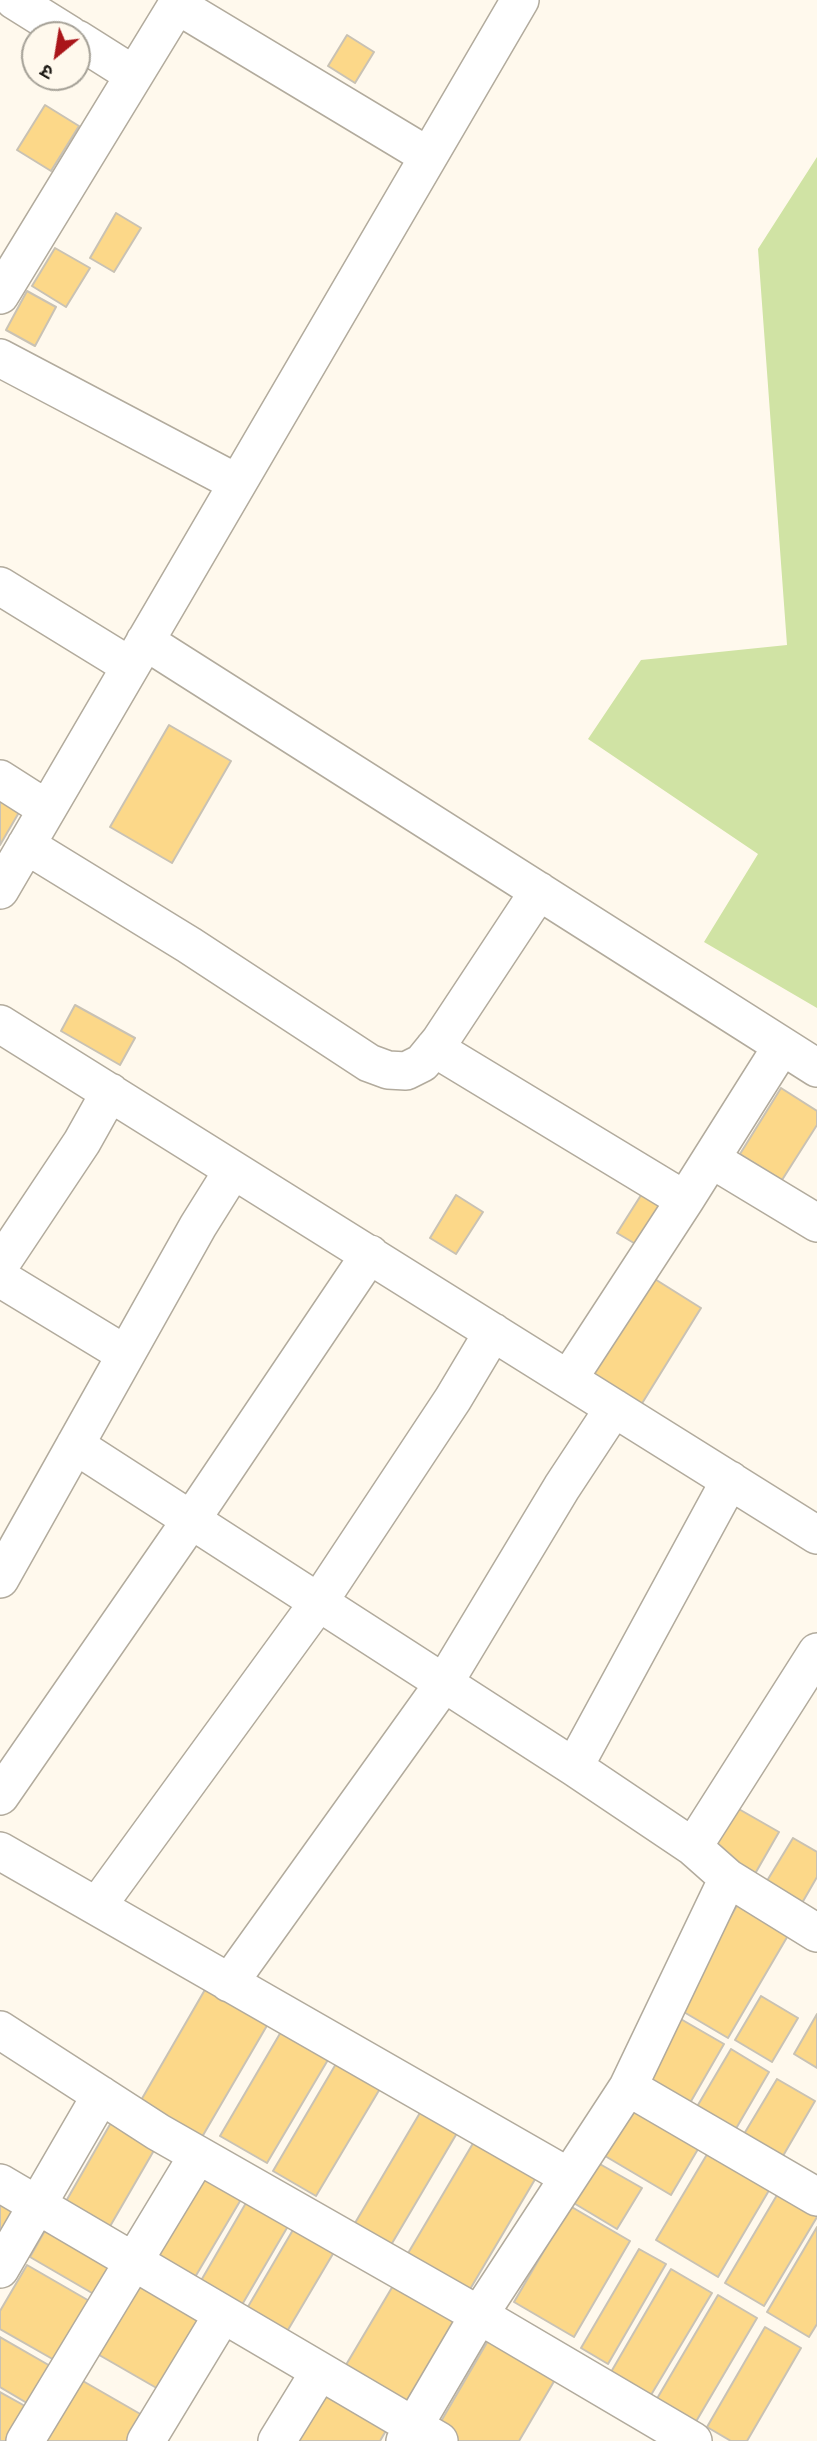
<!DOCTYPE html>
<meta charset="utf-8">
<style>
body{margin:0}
#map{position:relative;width:817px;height:2441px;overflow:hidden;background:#fff9ed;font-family:Mulish,"Noto Sans Devanagari",sans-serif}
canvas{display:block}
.north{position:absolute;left:21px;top:21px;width:70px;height:70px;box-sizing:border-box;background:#fff9ed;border:2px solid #a5a197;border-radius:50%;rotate:210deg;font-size:19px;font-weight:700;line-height:28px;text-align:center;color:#1f1c17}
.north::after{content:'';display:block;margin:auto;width:24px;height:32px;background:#aa161a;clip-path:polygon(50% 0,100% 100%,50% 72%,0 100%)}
</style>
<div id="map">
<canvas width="817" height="2441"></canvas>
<div class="north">उ</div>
</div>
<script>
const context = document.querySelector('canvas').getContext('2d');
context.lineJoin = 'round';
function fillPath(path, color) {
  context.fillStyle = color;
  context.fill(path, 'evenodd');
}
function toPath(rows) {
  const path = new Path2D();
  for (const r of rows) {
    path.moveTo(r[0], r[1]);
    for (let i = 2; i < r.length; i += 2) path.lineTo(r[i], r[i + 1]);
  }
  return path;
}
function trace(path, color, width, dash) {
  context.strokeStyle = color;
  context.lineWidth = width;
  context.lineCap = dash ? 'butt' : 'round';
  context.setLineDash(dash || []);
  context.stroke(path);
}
fillPath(toPath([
 [817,157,817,1008,704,942,758,854,588,739,641,660,787,645,758,249]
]), '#d0e3a4');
const building = toPath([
 [347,35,374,52,355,83,328,66,347,35],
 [45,105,79,126,51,171,17,150,45,105],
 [116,213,141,228,114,272,90,258,116,213],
 [55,248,90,268,66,307,32,286,55,248],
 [27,291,56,307,35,346,6,330,27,291],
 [169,725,231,761,172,863,110,827,169,725],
 [0,797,21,809,0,845,0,797],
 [75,1005,135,1038,120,1065,61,1031,75,1005],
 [781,1088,817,1111,817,1125,782,1180,740,1154,781,1088],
 [643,1192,670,1209,644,1249,617,1233,643,1192],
 [456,1195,483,1212,456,1254,430,1238,456,1195],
 [650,1276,701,1308,641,1405,590,1372,650,1276],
 [730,1804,779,1832,752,1879,703,1850,730,1804],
 [793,1838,817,1852,817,1877,798,1910,762,1889,793,1838],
 [742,1897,793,1927,728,2038,677,2008,742,1897],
 [210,1981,272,2017,202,2137,140,2102,210,1981],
 [761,1996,798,2018,772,2062,735,2040,761,1996],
 [817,2014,817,2068,794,2054,817,2014],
 [679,2018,724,2044,690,2103,645,2076,679,2018],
 [285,2025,332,2053,267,2163,220,2136,285,2025],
 [731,2049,769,2072,734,2132,695,2110,731,2049],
 [340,2057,384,2082,316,2196,273,2171,340,2057],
 [777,2079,815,2101,780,2161,741,2139,777,2079],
 [630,2102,701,2144,671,2195,600,2153,630,2102],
 [424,2106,460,2128,391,2245,355,2223,424,2106],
 [116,2114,160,2140,105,2235,61,2210,116,2114],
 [475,2140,537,2176,466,2296,404,2260,475,2140],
 [709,2151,771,2187,718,2277,656,2240,709,2151],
 [591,2159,642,2188,617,2229,567,2199,591,2159],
 [199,2163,246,2191,188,2289,142,2261,199,2163],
 [0,2189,23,2202,0,2235,0,2189],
 [780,2190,817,2212,817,2217,764,2306,725,2283,780,2190],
 [250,2196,291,2221,236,2315,195,2291,250,2196],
 [570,2206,630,2241,574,2337,514,2302,570,2206],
 [51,2220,125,2263,104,2300,30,2257,51,2220],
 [297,2223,337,2247,282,2340,242,2317,297,2223],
 [817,2227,817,2324,809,2337,767,2312,817,2227],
 [639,2249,666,2264,608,2364,581,2348,639,2249],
 [27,2265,98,2306,63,2365,0,2329,0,2311,27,2265],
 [671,2269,712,2293,651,2395,611,2372,671,2269],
 [131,2271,204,2313,160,2390,87,2348,131,2271],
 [400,2274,465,2313,404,2419,337,2380,400,2274],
 [718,2295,757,2318,694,2425,655,2402,718,2295],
 [765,2327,801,2348,747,2441,731,2441,707,2427,765,2327],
 [0,2337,59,2371,37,2409,0,2387,0,2337],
 [489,2339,556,2378,519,2441,442,2441,433,2435,489,2339],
 [69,2373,149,2419,136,2441,30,2441,69,2373],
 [323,2383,391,2422,380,2441,290,2441,323,2383],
 [0,2392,34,2411,17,2441,0,2441,0,2392]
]);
fillPath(building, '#fcd889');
trace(building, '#c9c2b4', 2);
const street = toPath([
 [14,0,70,35],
 [177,5,428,156],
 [77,39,134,75],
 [0,295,180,0],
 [0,358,237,483],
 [0,586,130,666],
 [145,641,817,1068],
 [0,779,47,809],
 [26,845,189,945,369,1063,388,1070,406,1071,422,1063,440,1041,539,891],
 [0,890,520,0],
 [0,1024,817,1535],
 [434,1048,685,1200,569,1378],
 [711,1159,817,1223],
 [685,1200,782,1046],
 [0,1265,82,1142,110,1092],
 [0,1278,125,1354],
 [75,1445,574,1767,693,1847,728,1878,817,1933],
 [0,1579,198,1226,233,1170],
 [574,1767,730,1480],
 [0,1796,191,1520,370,1254],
 [693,1847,817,1652],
 [0,1851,569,2177],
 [98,1905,318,1603,453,1399,493,1332],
 [229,1983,444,1683,562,1487,614,1408],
 [0,2030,158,2132,479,2315,693,2441],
 [628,2087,817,2197],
 [0,2183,439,2441],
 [0,2269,101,2095],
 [25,2441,198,2155],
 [146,2441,223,2314],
 [277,2441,320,2371],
 [405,2441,479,2315,628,2087,728,1878]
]);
trace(street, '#b2ab9d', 40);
trace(street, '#fff', 37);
</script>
